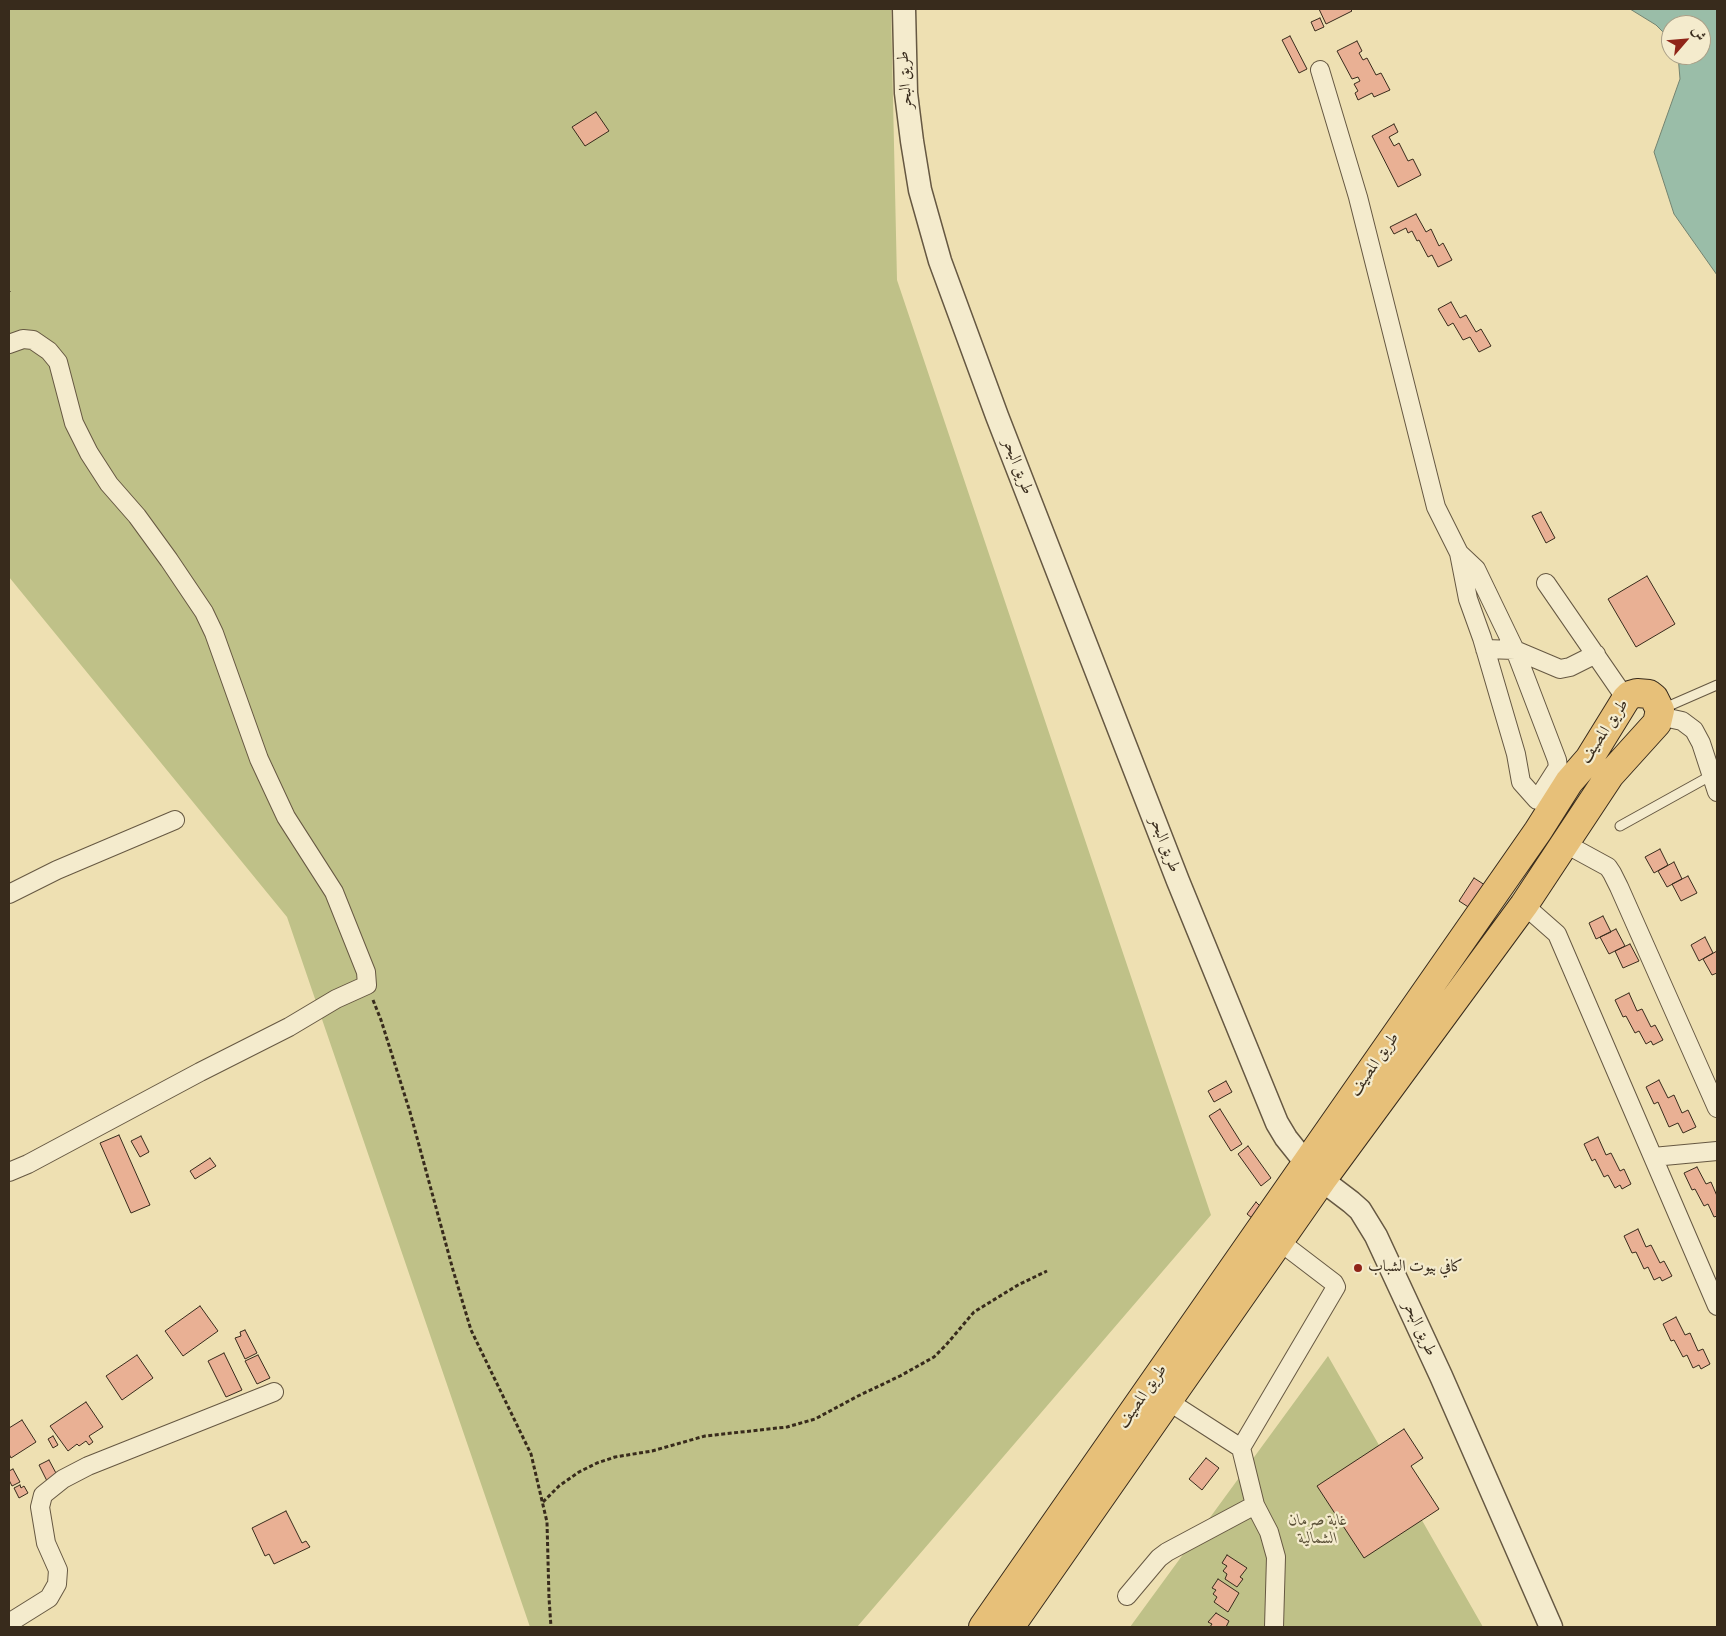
<!DOCTYPE html>
<meta charset="utf-8">
<style>
body{margin:0}
#map{position:relative;width:1726px;height:1636px;overflow:hidden;background:#eee0b2;font-family:"IM FELL Double Pica",Amiri,serif}
canvas{display:block}
.frame{position:absolute;inset:0;border:10px solid #382b1c;pointer-events:none}
.north{position:absolute;left:1661px;top:15px;width:50px;height:50px;box-sizing:border-box;background:#f4ebcd;border:1px solid #a99e86;border-radius:50%;rotate:63deg;font-size:14px;font-weight:700;line-height:20px;text-align:center;color:#382b1c}
.north::after{content:'';display:block;margin:auto;width:18px;height:22px;background:#8f2418;clip-path:polygon(50% 0,100% 100%,50% 72%,0 100%)}
</style>
<div id="map">
<canvas width="1726" height="1636"></canvas>
<div class="frame"></div>
<div class="north">ش</div>
</div>
<script>
const context = document.querySelector('canvas').getContext('2d');
context.lineJoin = 'round';
function fillPath(path, color) {
  context.fillStyle = color;
  context.fill(path, 'evenodd');
}
function toPath(rows) {
  const path = new Path2D();
  for (const r of rows) {
    path.moveTo(r[0], r[1]);
    for (let i = 2; i < r.length; i += 2) path.lineTo(r[i], r[i + 1]);
  }
  return path;
}
function trace(path, color, width, dash) {
  context.strokeStyle = color;
  context.lineWidth = width;
  context.lineCap = dash ? 'butt' : 'round';
  context.setLineDash(dash || []);
  context.stroke(path);
}
function label(font, color, halo, rows, align = 'center') {
  context.font = font + ' "IM FELL Double Pica",Amiri,serif';
  context.lineWidth = 4.5;
  context.setLineDash([]);
  context.textBaseline = 'middle';
  context.strokeStyle = halo;
  context.fillStyle = color;
  for (const [text, x, y, turn = 0] of rows) {
    context.save();
    context.translate(x, y);
    context.rotate((+turn || 0) * Math.PI / 180);
    context.textAlign = isNaN(turn) ? turn : align;
    if (halo) context.strokeText(text, 0, 0);
    context.fillText(text, 0, 0);
    context.restore();
  }
}
fillPath(toPath([
 [9,9,891,9,897,280,1211,1215,857,1627,530,1627,287,917,9,577],
 [1328,1356,1483,1627,1130,1627]
]), '#bfc188');
const water = toPath([
 [1630,9,1717,9,1717,275,1674,214,1654,152,1680,79,1678,55,1701,55,1701,25,1671,25,1671,40,1656,25,1630,9]
]);
fillPath(water, '#9abda8');
trace(water, '#738370', 1);
const building = toPath([
 [1319,9,1350,9,1352,11,1326,24,1319,9],
 [1320,18,1324,27,1315,31,1311,22,1320,18],
 [1290,36,1307,69,1299,73,1282,40,1290,36],
 [1357,41,1362,51,1359,53,1363,60,1367,58,1376,75,1381,73,1390,90,1374,97,1372,93,1358,100,1355,93,1358,91,1354,84,1360,81,1358,77,1352,79,1337,51,1357,41],
 [596,112,609,131,585,146,572,127,596,112],
 [1394,124,1398,132,1389,137,1394,146,1399,143,1408,161,1413,159,1421,175,1398,187,1372,136,1394,124],
 [1416,214,1426,232,1431,229,1439,246,1443,243,1452,260,1438,267,1432,255,1428,257,1419,240,1417,241,1412,231,1408,233,1406,228,1394,234,1390,227,1416,214],
 [1451,302,1460,318,1466,315,1476,332,1481,329,1491,346,1479,352,1470,337,1463,340,1453,323,1448,326,1438,309,1451,302],
 [1541,512,1555,538,1546,543,1532,516,1541,512],
 [1647,576,1675,624,1636,647,1608,599,1647,576],
 [1660,849,1668,865,1654,873,1645,857,1660,849],
 [1674,862,1682,879,1667,887,1658,871,1674,862],
 [1688,876,1697,893,1681,901,1672,884,1688,876],
 [1474,878,1488,887,1473,910,1459,901,1474,878],
 [1603,916,1611,932,1596,939,1589,923,1603,916],
 [1616,929,1625,946,1609,954,1600,937,1616,929],
 [1705,937,1713,953,1699,961,1691,945,1705,937],
 [1630,944,1639,961,1623,968,1615,951,1630,944],
 [1717,951,1717,973,1712,975,1703,959,1717,951],
 [1629,993,1637,1011,1642,1009,1651,1027,1655,1025,1663,1040,1653,1045,1651,1041,1646,1044,1639,1031,1635,1033,1626,1016,1623,1017,1615,1000,1629,993],
 [1659,1080,1668,1098,1674,1095,1682,1113,1688,1110,1696,1127,1683,1133,1678,1123,1669,1127,1658,1102,1654,1104,1646,1087,1659,1080],
 [1226,1081,1232,1092,1214,1102,1208,1091,1226,1081],
 [1220,1109,1242,1144,1231,1151,1209,1116,1220,1109],
 [119,1135,150,1205,131,1213,100,1143,119,1135],
 [141,1136,149,1152,140,1157,131,1141,141,1136],
 [1598,1137,1606,1155,1611,1153,1620,1171,1624,1169,1631,1184,1622,1189,1620,1185,1615,1188,1608,1175,1604,1177,1595,1159,1592,1161,1584,1144,1598,1137],
 [1248,1146,1271,1178,1261,1186,1238,1154,1248,1146],
 [210,1158,216,1166,195,1179,190,1171,210,1158],
 [1697,1167,1706,1184,1711,1182,1717,1196,1717,1216,1714,1217,1708,1204,1704,1206,1695,1189,1692,1190,1684,1173,1697,1167],
 [1256,1202,1260,1206,1252,1218,1247,1214,1256,1202],
 [1638,1229,1646,1247,1651,1245,1660,1263,1664,1261,1672,1276,1662,1281,1660,1277,1654,1280,1648,1267,1644,1269,1636,1252,1632,1253,1624,1236,1638,1229],
 [200,1306,218,1331,183,1356,165,1331,200,1306],
 [1676,1317,1685,1335,1690,1333,1698,1351,1703,1349,1710,1364,1701,1369,1699,1365,1693,1368,1687,1355,1683,1357,1674,1340,1671,1341,1663,1324,1676,1317],
 [245,1330,257,1353,245,1359,235,1338,241,1336,240,1332,245,1330],
 [224,1353,242,1390,226,1397,208,1361,224,1353],
 [137,1355,153,1378,122,1400,106,1376,137,1355],
 [258,1355,270,1378,257,1384,245,1361,258,1355],
 [86,1402,103,1427,89,1436,93,1442,89,1445,86,1441,79,1446,77,1444,68,1451,50,1426,86,1402],
 [22,1420,36,1442,11,1458,9,1454,9,1428,22,1420],
 [1404,1429,1423,1458,1411,1466,1439,1509,1364,1558,1317,1486,1404,1429],
 [53,1436,58,1445,53,1448,48,1439,53,1436],
 [1206,1458,1219,1468,1202,1490,1189,1479,1206,1458],
 [49,1460,57,1475,47,1481,39,1465,49,1460],
 [13,1469,20,1482,12,1486,9,1480,9,1471,13,1469],
 [20,1485,21,1488,24,1486,28,1493,19,1498,14,1488,20,1485],
 [286,1511,302,1543,306,1541,310,1547,274,1564,269,1554,265,1556,252,1528,286,1511],
 [1227,1555,1247,1568,1240,1577,1243,1579,1237,1587,1225,1579,1227,1574,1223,1571,1227,1566,1222,1563,1227,1555],
 [1218,1579,1239,1593,1228,1612,1214,1602,1217,1597,1213,1594,1216,1590,1212,1588,1218,1579],
 [1216,1613,1229,1621,1226,1627,1210,1627,1212,1624,1208,1622,1216,1613]
]);
fillPath(building, '#e9b094');
trace(building, '#382b1c', 1);
const service = toPath([
 [1662,709,1717,685],
 [1620,826,1712,775]
]);
const minor = toPath([
 [1320,70,1358,197,1436,507,1459,553,1468,599,1482,638,1516,754,1521,782,1537,800,1558,767,1557,760,1515,650,1476,569,1459,553],
 [9,344,23,339,33,340,49,351,58,362,74,423,89,453,109,484,137,516,169,560,204,612,214,633,259,759,286,817,334,892,366,972,367,985,336,999,289,1027,200,1072,28,1164,9,1172],
 [1546,583,1626,699],
 [1485,649,1515,650,1560,669,1570,667,1596,654],
 [1659,716,1682,721,1694,730,1701,743,1717,792],
 [1564,843,1608,867,1612,873,1619,887,1717,1108],
 [9,894,57,870,175,820],
 [1524,905,1557,934,1717,1306],
 [1653,1157,1717,1151],
 [1168,1401,1241,1448,1336,1287,1334,1283,1279,1241],
 [1255,1505,1269,1532,1276,1557,1274,1627],
 [1127,1596,1159,1558,1167,1552,1255,1505,1241,1448],
 [9,1623,49,1598,57,1584,58,1570,46,1543,40,1507,43,1495,63,1479,88,1466,274,1392]
]);
const tertiary = toPath([
 [904,9,906,93,912,141,920,190,940,261,997,416,1178,881,1277,1123,1286,1138,1306,1163,1319,1173,1322,1180,1351,1202,1360,1210,1376,1236,1441,1376,1551,1627]
]);
const primary = toPath([
 [983,1627,1538,831,1569,782,1589,759,1626,699,1630,695,1637,693,1649,694,1654,698,1660,710,1657,723,1610,775,1524,905,1322,1180,1010,1627]
]);
trace(service, '#665842', 11);
trace(minor, '#665842', 20);
trace(tertiary, '#665842', 25);
trace(primary, '#382b1c', 30);
trace(toPath([
 [9,291,9,292],
 [373,1000,381,1020,410,1112,453,1270,471,1330,531,1454,547,1522,549,1598,551,1627],
 [543,1502,559,1486,579,1472,597,1463,615,1457,652,1451,705,1436,787,1427,815,1419,858,1396,900,1376,934,1357,946,1345,974,1312,1018,1285,1047,1271]
]), '#382b1c', 3, [4, 2.5]);
trace(service, '#f4ebcd', 9);
trace(minor, '#f4ebcd', 18);
trace(tertiary, '#f4ebcd', 22);
trace(primary, '#e7c079', 28);
for (const [x, y, r, color] of [
 [1358,1268,5,"#8f2418"]
]) {
  const dot = new Path2D();
  dot.arc(x, y, r, 0, 2 * Math.PI);
  context.fillStyle = color;
  context.fill(dot);
  trace(dot, '#f4ebcd', 2);
}
label('16px', '#382b1c', '#f4ebcd', [
 ["طريق البحر",906,80,-94],
 ["طريق البحر",1017,467,69],
 ["طريق المصيف",1605,732,-56],
 ["طريق البحر",1164,845,69],
 ["طريق المصيف",1375,1065,-55],
 ["طريق البحر",1419,1329,65],
 ["طريق المصيف",1143,1397,-55]
]);
label('16px', '#382b1c', '#f4ebcd', [
 ["كافي بيوت الشباب",1368,1268]
], 'left');
label('italic 16px', '#5a5037', '#f4ebcd', [
 ["غابة صرمان",1318,1522],
 ["الشمالية",1318,1540]
]);
</script>
